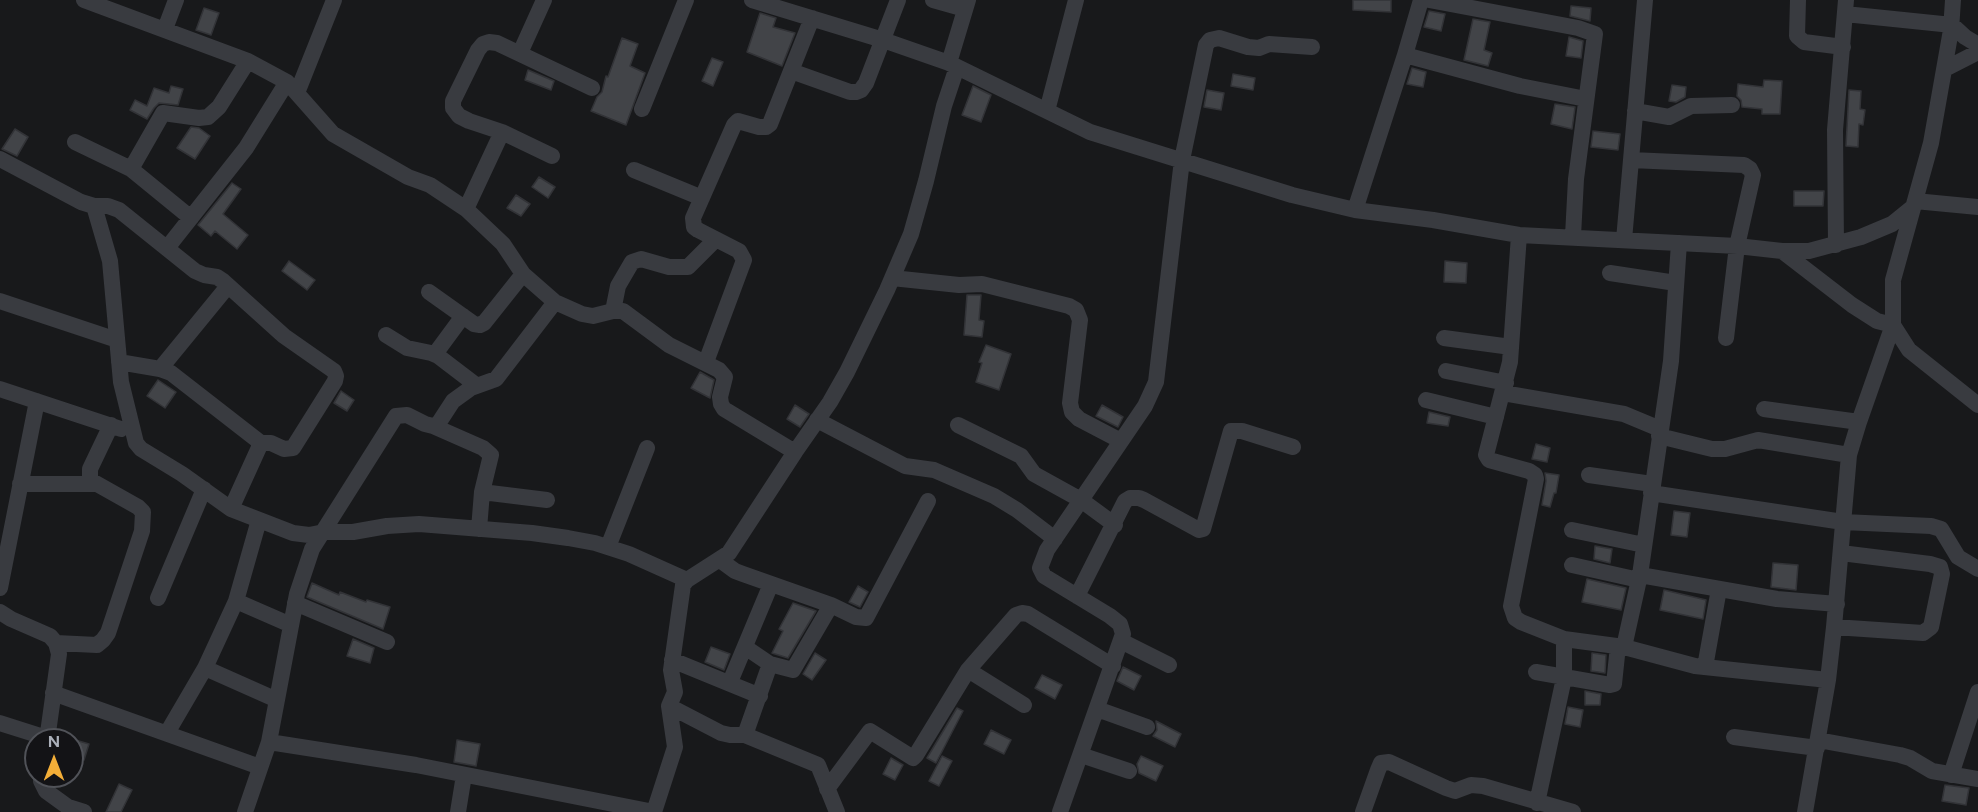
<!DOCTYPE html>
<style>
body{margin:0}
#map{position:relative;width:1978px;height:812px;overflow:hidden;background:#18191b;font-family:Figtree,sans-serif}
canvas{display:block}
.north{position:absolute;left:24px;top:728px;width:60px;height:60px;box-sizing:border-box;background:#131316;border:2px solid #505258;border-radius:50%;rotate:0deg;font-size:16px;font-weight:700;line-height:24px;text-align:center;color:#abb0ba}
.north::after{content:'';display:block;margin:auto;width:21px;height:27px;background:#f3ae38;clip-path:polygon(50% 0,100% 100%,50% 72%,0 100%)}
</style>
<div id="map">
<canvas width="1978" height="812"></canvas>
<div class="north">N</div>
</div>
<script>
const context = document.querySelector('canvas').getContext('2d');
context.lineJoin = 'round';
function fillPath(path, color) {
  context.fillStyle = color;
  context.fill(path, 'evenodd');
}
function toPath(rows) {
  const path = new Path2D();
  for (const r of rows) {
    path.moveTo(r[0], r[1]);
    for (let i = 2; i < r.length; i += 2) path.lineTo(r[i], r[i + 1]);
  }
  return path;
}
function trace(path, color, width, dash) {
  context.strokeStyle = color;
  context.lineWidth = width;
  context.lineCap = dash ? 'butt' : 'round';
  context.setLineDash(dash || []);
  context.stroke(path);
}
const building = toPath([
 [1353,0,1391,0,1391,12,1353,10,1353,0],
 [1571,6,1591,8,1590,21,1570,16,1571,6],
 [204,8,219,13,211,35,196,30,204,8],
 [1429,11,1445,14,1441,31,1424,27,1429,11],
 [760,13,776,18,773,27,795,33,782,66,747,52,760,13],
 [1473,19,1490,22,1484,50,1492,53,1488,66,1464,60,1473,19],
 [1569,37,1583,41,1581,58,1566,56,1569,37],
 [622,38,638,44,630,66,645,73,626,125,591,111,597,97,602,92,606,76,608,77,622,38],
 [712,58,723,62,713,86,702,81,712,58],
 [1412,68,1426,72,1423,87,1407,84,1412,68],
 [528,70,554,81,551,90,525,80,528,70],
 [1233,74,1255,78,1253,90,1231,86,1233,74],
 [1764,80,1782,81,1780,114,1762,114,1762,109,1742,107,1741,100,1737,96,1738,84,1763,87,1764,80],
 [1672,85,1686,87,1685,97,1676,102,1669,101,1672,85],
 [171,86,183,89,178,105,159,103,154,108,147,119,130,110,135,100,147,106,154,88,169,93,171,86],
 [973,86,991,95,981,122,962,115,973,86],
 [1207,90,1224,93,1221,110,1204,107,1207,90],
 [1849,90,1861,91,1860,109,1865,110,1863,125,1859,124,1858,147,1846,146,1849,90],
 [1555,104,1575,107,1572,129,1551,124,1555,104],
 [191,127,199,128,210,136,195,159,177,148,191,127],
 [15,129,28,137,17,156,2,149,15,129],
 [1593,131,1620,134,1618,150,1591,147,1593,131],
 [539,177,555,187,548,198,532,187,539,177],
 [232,183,241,189,223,214,248,235,237,249,215,231,211,236,198,225,232,183],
 [1794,191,1824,191,1823,206,1794,206,1794,191],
 [516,195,530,204,521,216,507,208,516,195],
 [289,261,315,280,307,290,282,271,289,261],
 [1445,261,1467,263,1466,283,1444,282,1445,261],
 [967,295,981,295,979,320,984,321,982,337,964,335,967,295],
 [986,345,1011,354,999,390,976,382,982,363,979,362,986,345],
 [700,372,714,380,710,398,691,388,700,372],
 [158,380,176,392,165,408,147,396,158,380],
 [341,391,354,400,347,411,334,403,341,391],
 [795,405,809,414,800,427,787,419,795,405],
 [1102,405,1123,417,1118,427,1096,416,1102,405],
 [1429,412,1450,417,1448,426,1427,423,1429,412],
 [1536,444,1550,448,1547,462,1532,459,1536,444],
 [1545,473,1559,475,1556,493,1554,493,1550,507,1542,505,1546,481,1545,473],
 [1674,511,1690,513,1687,537,1671,535,1674,511],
 [1595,546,1612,549,1610,563,1594,559,1595,546],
 [1773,563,1798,565,1796,590,1771,587,1773,563],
 [1587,579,1626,588,1621,610,1582,602,1587,579],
 [312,583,339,595,340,592,366,602,367,600,390,607,383,629,307,597,312,583],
 [858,586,868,592,860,607,849,602,858,586],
 [1664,590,1706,600,1703,619,1660,610,1664,590],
 [793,603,816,611,788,658,772,653,783,631,779,629,793,603],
 [353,639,374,648,370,663,347,656,353,639],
 [711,647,730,654,724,670,705,662,711,647],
 [815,653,826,660,812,680,803,674,815,653],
 [1592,653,1606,655,1605,673,1591,671,1592,653],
 [1123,667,1141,676,1134,690,1117,681,1123,667],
 [1042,675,1062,685,1055,699,1035,688,1042,675],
 [1585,691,1601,694,1600,705,1585,705,1585,691],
 [1568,707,1583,710,1580,727,1565,724,1568,707],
 [957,708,963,711,936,763,927,758,957,708],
 [1156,721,1181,734,1175,747,1153,736,1157,730,1156,721],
 [991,730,1011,740,1004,754,984,744,991,730],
 [72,739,89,744,84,760,72,757,72,739],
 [457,740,480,744,476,766,454,762,457,740],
 [942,756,952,761,939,786,929,781,942,756],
 [1141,756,1163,766,1156,781,1139,773,1137,764,1141,756],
 [891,758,903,765,895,780,883,774,891,758],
 [119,784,132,790,121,812,106,812,119,784],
 [1945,785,1969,788,1966,805,1942,801,1945,785]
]);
fillPath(building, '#424448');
trace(building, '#323337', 1.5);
trace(toPath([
 [84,0,248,61,287,82,333,134,408,177,430,185,466,209,503,244,523,274,555,302,582,314,593,316,613,311,623,311,669,345,719,370,725,377,720,397,721,404,724,409,795,452],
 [752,0,883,40,949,63,1090,132,1292,195,1355,210,1433,220,1519,235,1737,246,1782,251,1809,251,1861,237,1892,224,1913,207],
 [933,0,965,9],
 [1429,0,1578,28,1595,34,1576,179,1573,236],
 [1798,0,1797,36,1804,42,1843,47],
 [1953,0,1951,30,1931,143,1893,280,1893,325,1909,350,1978,405],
 [1845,14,1952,25,1965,37,1978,45],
 [165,29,176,0],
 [520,53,544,0],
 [1405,55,1520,86,1586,99],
 [949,63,968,0],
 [1945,69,1978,52],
 [791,71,850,92,856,92,861,90,866,83,898,0],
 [297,93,334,0],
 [642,109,686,0],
 [1047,111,1076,0],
 [1635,111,1669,117,1691,106,1732,105],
 [75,142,131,169,191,218],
 [552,156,502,132,469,121,459,116,453,108,453,101,478,50,483,44,489,42,497,43,592,88],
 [0,159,81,202,94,206,108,206,119,210,195,271,204,275,217,277,223,281,284,336,334,371,336,376,335,381,293,448,284,449,271,443,261,443,231,509],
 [1631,160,1744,165,1750,169,1753,175,1737,246,1726,338],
 [131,169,163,113,199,118,208,117,219,107,248,61],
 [634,170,702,198],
 [1915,201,1978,207],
 [94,206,110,261,121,382,136,443,141,449,182,474,231,509,293,533,309,535,324,532,353,532,387,526,419,524,532,533,568,538,595,543,629,554,687,580],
 [466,209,502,132],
 [1355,210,1405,55,1421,0],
 [1519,235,1510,362,1486,455,1489,460,1529,471,1535,475,1536,479,1511,606,1515,618,1521,622,1564,639,1624,647,1695,666,1828,680],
 [1624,240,1645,0],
 [1836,245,1835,130,1846,0],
 [167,248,246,148,287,82],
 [1782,251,1852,305,1877,321,1893,325,1859,422,1849,455,1834,627,1828,680,1805,812],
 [1610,273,1676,283],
 [892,278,959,285,982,284,1069,306,1076,310,1080,320,1070,403,1072,412,1079,419,1121,441],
 [429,292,474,324,480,325,484,323,523,274],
 [0,301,117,340],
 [613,311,618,286,632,262,641,259,669,267,688,267,715,240],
 [386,335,407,348,431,353,438,356,476,385],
 [1444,338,1511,347],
 [435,354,463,316],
 [119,362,160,369,171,373,261,443],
 [706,362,744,260,739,251,698,230,694,227,693,218,734,125,738,121,759,127,766,127,770,124,812,18],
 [160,369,228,286],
 [1446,371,1506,383],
 [0,389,121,429],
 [1503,393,1624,414,1660,429],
 [1426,400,1496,417],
 [1764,409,1859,422],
 [817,420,905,466,934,470,994,496,1017,510,1055,539],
 [958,425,1021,456,1034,474,1081,500,1115,525],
 [433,426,483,448,491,455,482,492,479,529],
 [1659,436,1712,449,1725,449,1758,440,1849,455],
 [1589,475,1652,484],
 [20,484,97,484],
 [482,492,547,500],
 [1651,493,1843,522,1931,526,1941,529,1958,557,1978,569],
 [1572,530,1644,545],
 [608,547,647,448],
 [720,560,735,571,743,574,831,605,856,617,866,618,928,501],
 [1572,565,1639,580],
 [1640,575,1777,599,1837,604],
 [0,588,37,401],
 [1077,596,1125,501,1130,498,1139,498,1144,500,1199,530,1203,529,1231,431,1242,431,1293,447],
 [158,598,204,489],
 [236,601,291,625],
 [295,603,387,642],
 [0,612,11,619,50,636,56,643,59,654,47,740],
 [1834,627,1923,633,1931,627,1942,574,1940,567,1930,564,1841,553],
 [1121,641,1169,665],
 [56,643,97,645,103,640,108,633,142,531,143,512,138,507,90,480,90,469,111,425],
 [745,647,770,664,793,670,831,605],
 [1624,647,1640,575,1671,361,1679,243],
 [672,660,760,696],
 [1705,667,1719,589],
 [205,668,277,700],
 [968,670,1024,705],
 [1536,672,1610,685,1614,684,1618,646],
 [730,682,771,584],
 [53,693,260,767],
 [669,706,721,733,730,735,745,735,818,765,837,812],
 [1097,709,1147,727],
 [0,723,47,738],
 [167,733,205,668,236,601,259,520],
 [745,735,770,664],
 [1734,737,1817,748],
 [1818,740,1900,755,1910,758,1932,771,1978,779],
 [269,742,416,765,654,812],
 [1081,755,1129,771],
 [1951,775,1978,692],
 [42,776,41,781,46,791,68,807,84,812],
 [827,789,870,731,913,758,916,755,968,670,1016,615,1022,613,1028,614,1113,666],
 [1537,803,1564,678,1564,639],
 [245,812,269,742,297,594,312,549,396,416,407,415,425,424,433,426,438,424,453,401,471,388,496,379,555,302],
 [458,812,464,775],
 [654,812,675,747,669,706,675,692,671,670,683,585,687,580,729,553,795,452,830,402,847,372,887,290,911,234,926,181,944,106,957,67],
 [1060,812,1123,634,1120,624,1110,616,1044,576,1040,568,1047,550,1145,406,1156,382,1182,160,1206,45,1210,40,1219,38,1248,47,1259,48,1269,44,1312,47],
 [1363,812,1378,770,1381,763,1389,762,1446,788,1455,791,1471,785,1483,786,1573,812]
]), '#393b40', 16);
</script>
